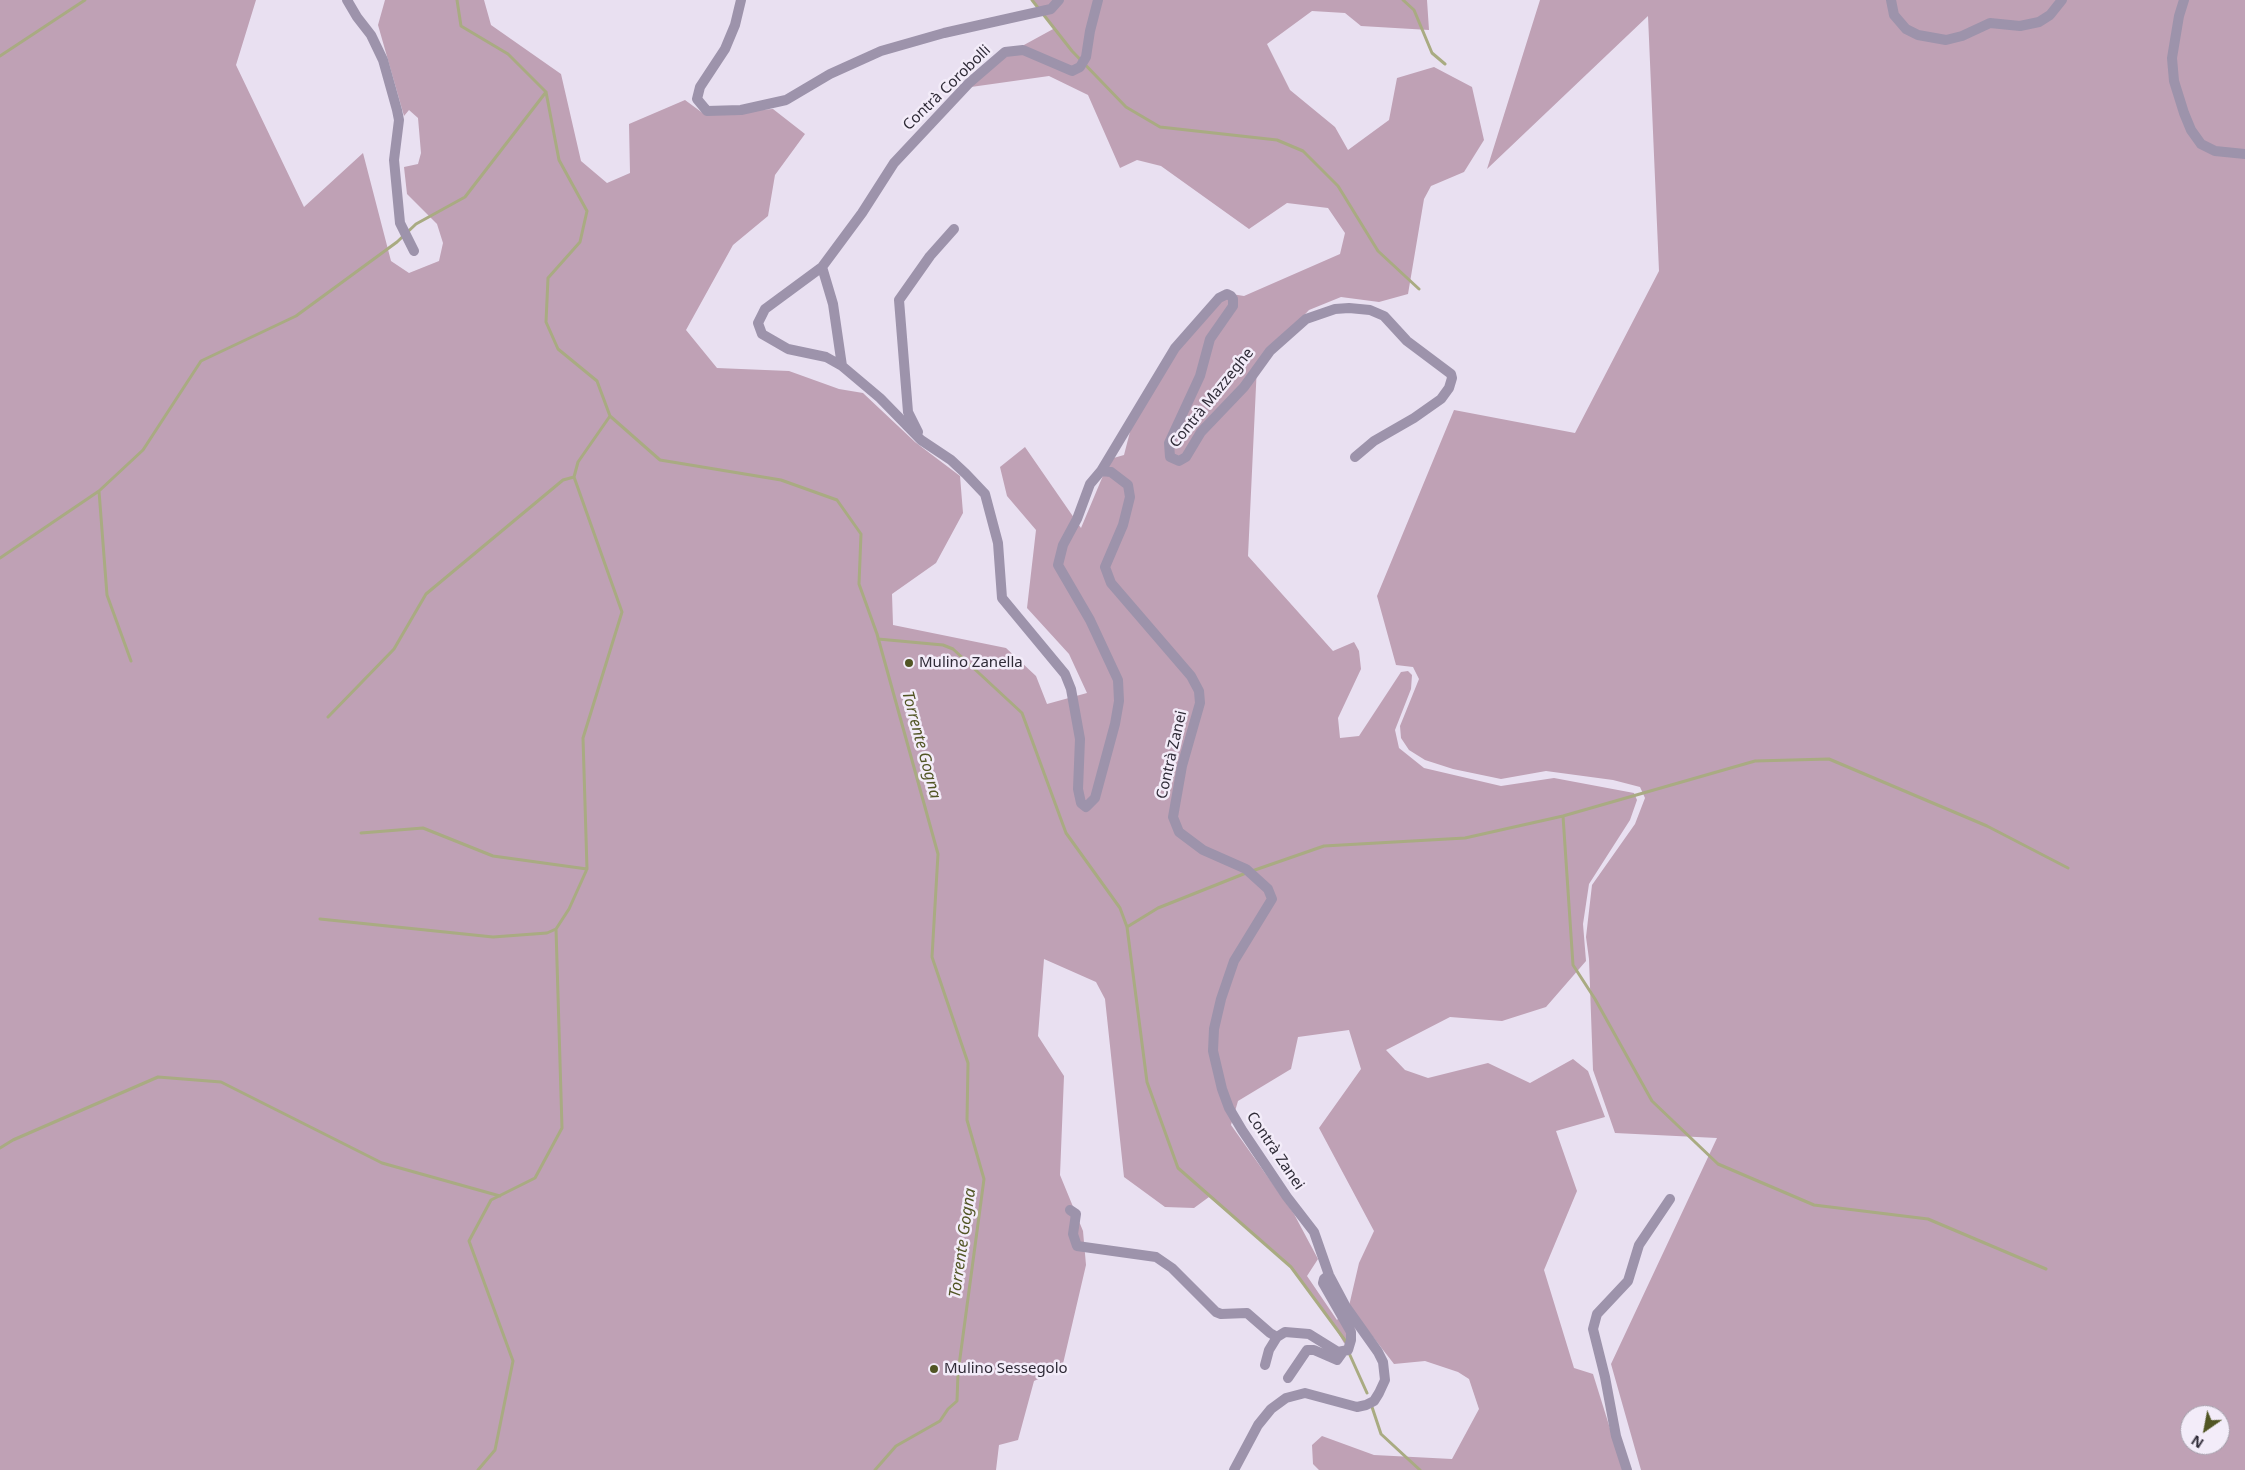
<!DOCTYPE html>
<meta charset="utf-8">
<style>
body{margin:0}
#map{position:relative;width:2245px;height:1470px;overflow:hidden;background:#e9e0f1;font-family:"Noto Sans",sans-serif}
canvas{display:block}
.north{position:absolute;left:2180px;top:1405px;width:50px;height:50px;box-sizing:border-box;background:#f3ecf9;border:1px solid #a59fab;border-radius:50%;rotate:213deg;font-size:14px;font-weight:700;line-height:20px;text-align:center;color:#2f2b37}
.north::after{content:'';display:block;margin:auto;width:18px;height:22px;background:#515524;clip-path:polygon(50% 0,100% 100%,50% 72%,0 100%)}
</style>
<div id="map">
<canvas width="2245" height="1470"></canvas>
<div class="north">N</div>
</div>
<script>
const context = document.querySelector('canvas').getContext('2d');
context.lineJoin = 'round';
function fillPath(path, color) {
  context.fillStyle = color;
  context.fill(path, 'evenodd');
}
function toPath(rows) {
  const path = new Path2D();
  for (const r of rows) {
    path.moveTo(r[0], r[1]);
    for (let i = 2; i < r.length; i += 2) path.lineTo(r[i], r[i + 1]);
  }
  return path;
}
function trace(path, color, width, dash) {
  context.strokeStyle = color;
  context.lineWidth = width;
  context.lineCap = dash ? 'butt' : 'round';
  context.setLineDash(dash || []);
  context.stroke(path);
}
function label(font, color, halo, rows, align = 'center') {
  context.font = font + ' "Noto Sans",sans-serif';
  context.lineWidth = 5;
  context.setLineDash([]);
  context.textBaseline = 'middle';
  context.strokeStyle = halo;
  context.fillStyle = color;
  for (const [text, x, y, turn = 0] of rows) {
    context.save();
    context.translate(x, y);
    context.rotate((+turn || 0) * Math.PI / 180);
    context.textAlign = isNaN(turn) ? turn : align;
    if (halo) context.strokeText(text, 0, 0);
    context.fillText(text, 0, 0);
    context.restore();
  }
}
fillPath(toPath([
 [0,0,256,0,236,65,304,207,363,153,391,261,409,273,439,261,443,243,437,224,407,194,404,167,418,164,421,153,418,118,409,110,404,116,378,25,385,0,484,0,491,25,561,74,581,161,607,183,630,173,629,124,685,100,704,114,773,109,805,134,775,175,768,216,733,245,686,330,717,368,789,371,839,389,863,393,915,442,960,476,963,513,936,563,892,594,893,625,1006,648,1036,676,1047,704,1087,693,1069,654,1027,608,1036,530,1007,496,1000,467,1025,447,1081,528,1110,459,1124,455,1132,424,1176,352,1225,293,1244,296,1340,254,1345,233,1328,208,1287,203,1249,229,1161,166,1137,160,1120,168,1088,95,1049,76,971,87,1002,57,1055,28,1032,0,1427,0,1429,30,1361,26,1345,13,1312,11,1267,44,1290,90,1335,127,1348,150,1389,120,1397,78,1434,67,1472,87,1484,140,1464,172,1431,186,1424,199,1408,294,1379,302,1341,297,1309,310,1257,365,1248,556,1333,651,1354,642,1359,651,1361,669,1338,718,1340,738,1359,736,1401,672,1408,671,1412,675,1411,689,1395,730,1399,748,1424,768,1501,786,1554,778,1634,793,1637,800,1630,820,1589,884,1583,924,1586,961,1546,1007,1502,1021,1450,1017,1386,1050,1405,1070,1428,1078,1488,1063,1530,1083,1573,1059,1588,1071,1605,1117,1556,1131,1577,1191,1544,1270,1574,1368,1593,1374,1623,1470,1319,1470,1313,1464,1312,1445,1322,1436,1374,1455,1452,1459,1479,1409,1469,1379,1458,1372,1425,1361,1394,1364,1349,1306,1359,1263,1374,1231,1319,1128,1361,1069,1349,1030,1298,1037,1291,1069,1238,1101,1231,1125,1294,1214,1318,1259,1307,1276,1337,1320,1345,1310,1355,1326,1350,1348,1344,1343,1334,1326,1291,1267,1209,1197,1194,1208,1165,1207,1124,1177,1105,999,1096,982,1044,959,1038,1036,1064,1076,1060,1175,1083,1231,1086,1265,1062,1368,1034,1381,1018,1440,999,1445,996,1470,0,1470],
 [1540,0,2245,0,2245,1470,1641,1470,1611,1364,1717,1138,1615,1133,1593,1070,1589,959,1586,937,1592,885,1635,824,1645,798,1640,787,1613,780,1546,771,1501,779,1453,769,1425,760,1409,750,1401,738,1400,726,1419,679,1413,667,1396,665,1377,596,1454,410,1575,433,1659,271,1648,16,1487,169],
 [2190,1415,2220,1415,2220,1445,2190,1445]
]), '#bfa1b5');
trace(toPath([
 [457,0,461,26,508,54,546,92,559,160,587,211,580,242,548,278,546,322,558,349,597,381,610,416,660,460,781,480,837,500,861,534,859,584,877,634,938,854,932,957,968,1063,967,1120,984,1179,958,1373,957,1401,948,1409,940,1421,896,1446,875,1470],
 [1032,0,1039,9],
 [1403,0,1414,10,1432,53,1445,64],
 [1043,14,1072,51,1126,107,1160,127,1277,140,1303,151,1338,186,1378,251,1419,289],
 [0,56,85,0],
 [99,491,107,595,131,661],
 [0,558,99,491,143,450,201,361,296,316,397,242,416,224,465,197,546,92],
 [878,639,943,645,953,649,1022,713,1066,833,1120,908,1127,927,1147,1082,1178,1168,1291,1267,1347,1343],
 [328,717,394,649,426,594,563,480,574,477],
 [1563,816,1573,965,1595,999,1652,1101,1718,1164,1814,1205,1928,1219,2046,1269],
 [361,833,423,828,493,856,587,869],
 [1252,871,1324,846,1465,838,1563,816,1755,761,1829,759,1987,826,2068,868],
 [320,919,493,937,547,933,556,929],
 [1127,927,1158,908,1246,873],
 [0,1148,13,1140,158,1077,221,1082,382,1163,500,1196],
 [1349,1353,1367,1393],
 [1371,1404,1381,1434,1420,1470],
 [478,1470,495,1450,513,1361,469,1241,491,1200,535,1178,562,1128,556,929,569,909,587,869,583,738,622,612,574,477,578,462,610,416]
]), '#a9ab82', 3);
trace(toPath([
 [347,0,357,17,371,35,383,60,397,110,399,120,394,160,400,223,414,251],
 [741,0,735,25,725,49,700,87,697,99,707,111,741,110,786,100,830,74,881,51,944,33,1051,9,1059,0],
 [1098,0,1090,31,1086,57,1080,67,1072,71,1023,50,1005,52,969,83,894,163,862,213,822,267,765,309,758,323,762,334,788,349,826,357,842,366,880,398,921,440,951,460,966,474,985,494,998,543,1002,598,1065,674,1071,689,1080,739,1078,789,1081,803,1086,807,1095,798,1115,724,1119,701,1118,680,1090,620,1058,565,1063,545,1077,519,1090,484,1101,471,1175,348,1219,298,1227,294,1231,296,1233,299,1233,306,1210,339,1200,376,1169,443,1170,457,1179,461,1186,457,1201,432,1244,387,1270,351,1306,319,1335,309,1349,308,1370,310,1384,316,1407,341,1451,374,1452,378,1449,388,1441,399,1414,418,1374,441,1355,457],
 [1891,0,1894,15,1906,29,1918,35,1946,40,1962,36,1990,23,2020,26,2039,22,2050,15,2062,0],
 [2184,0,2179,16,2172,58,2174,81,2184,113,2191,130,2201,144,2215,151,2245,154],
 [822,267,833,304,842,366],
 [918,432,908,412,899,300,930,256,954,229],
 [1101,471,1111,472,1128,485,1130,497,1123,525,1105,567,1111,583,1191,676,1199,691,1200,703,1182,766,1173,817,1179,832,1203,850,1246,869,1268,889,1272,899,1234,961,1221,999,1214,1029,1213,1051,1222,1089,1229,1108,1242,1130,1287,1197,1314,1232,1329,1275,1346,1307,1378,1352,1383,1362,1385,1380,1379,1393,1374,1401,1366,1405,1357,1407,1305,1393,1286,1398,1271,1409,1258,1425,1234,1470],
 [1070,1210,1076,1214,1073,1234,1077,1246,1156,1257,1172,1268,1216,1312,1221,1314,1247,1313,1270,1333,1277,1337],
 [1265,1365,1269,1350,1277,1337,1285,1332,1309,1334,1338,1352,1348,1350,1351,1340,1351,1332,1323,1283,1324,1279,1329,1275],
 [1288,1378,1307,1350,1314,1350,1337,1360,1342,1353],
 [1627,1470,1616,1436,1605,1377,1593,1329,1597,1314,1628,1281,1639,1245,1670,1199]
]), '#9d93ab', 10);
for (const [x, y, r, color] of [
 [909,663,5,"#515524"],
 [934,1369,5,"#515524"]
]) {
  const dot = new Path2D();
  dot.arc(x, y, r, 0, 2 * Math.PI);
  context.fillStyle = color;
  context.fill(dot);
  trace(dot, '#f3ecf9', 2);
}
label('15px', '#2f2b37', '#f3ecf9', [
 ["Contrà Corobolli",947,88,-44],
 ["Contrà Mazzeghe",1212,398,-51],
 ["Contrà Zanei",1172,755,-77],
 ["Contrà Zanei",1275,1151,56]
]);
label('15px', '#2f2b37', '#f3ecf9', [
 ["Mulino Zanella",919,663],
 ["Mulino Sessegolo",944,1369]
], 'left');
label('italic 16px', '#515524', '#f3ecf9', [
 ["Torrente Gogna",921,745,75],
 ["Torrente Gogna",963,1243,-82]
]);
</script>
